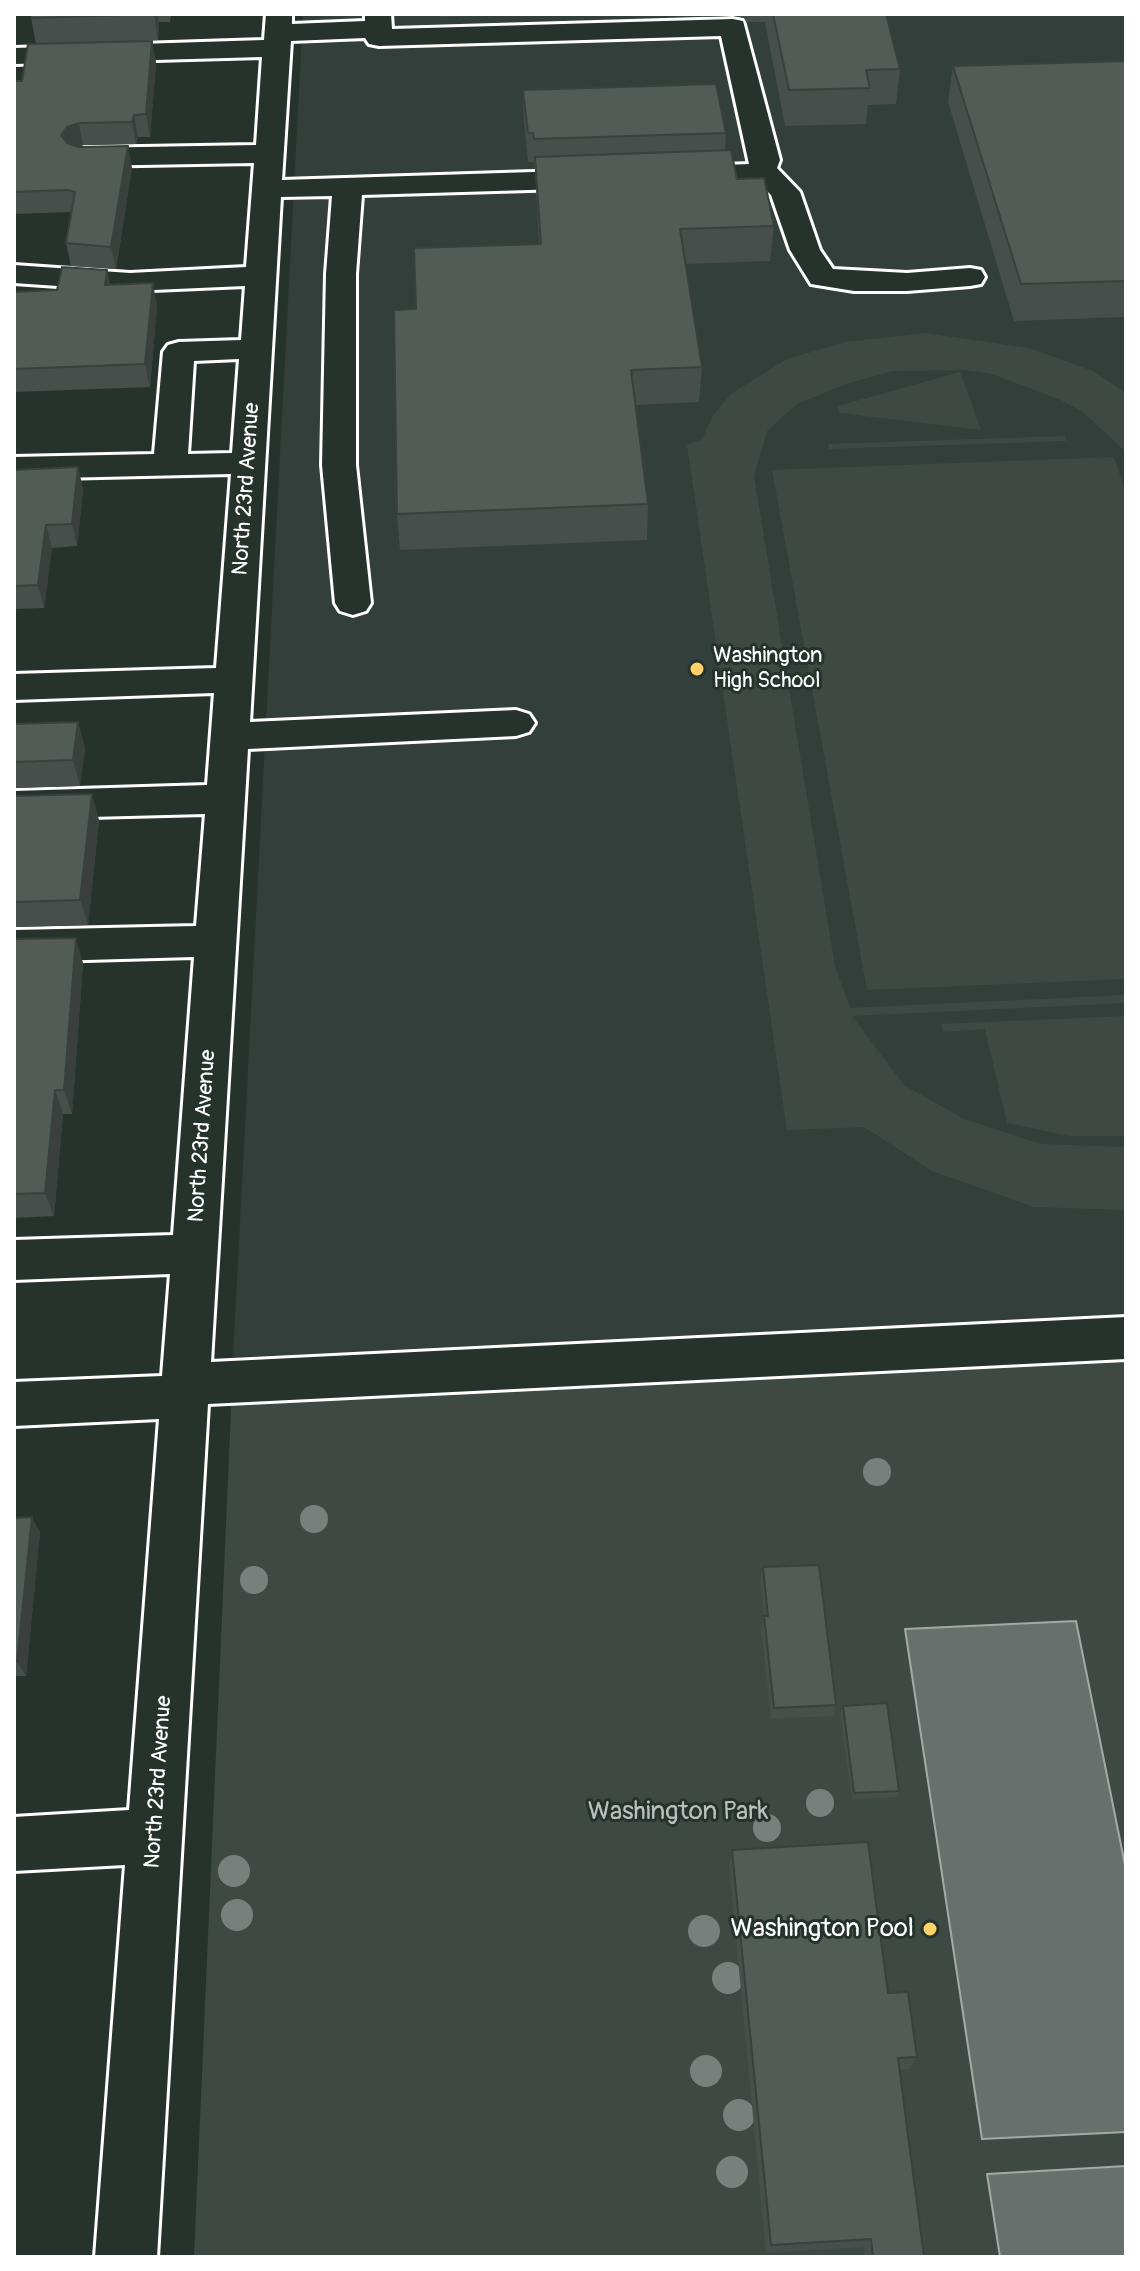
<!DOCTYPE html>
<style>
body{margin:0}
#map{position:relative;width:1140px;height:2271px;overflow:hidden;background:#26332d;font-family:Pangolin,sans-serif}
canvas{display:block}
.frame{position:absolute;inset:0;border:16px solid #fff;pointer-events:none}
</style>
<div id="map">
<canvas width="1140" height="2271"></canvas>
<div class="frame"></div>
</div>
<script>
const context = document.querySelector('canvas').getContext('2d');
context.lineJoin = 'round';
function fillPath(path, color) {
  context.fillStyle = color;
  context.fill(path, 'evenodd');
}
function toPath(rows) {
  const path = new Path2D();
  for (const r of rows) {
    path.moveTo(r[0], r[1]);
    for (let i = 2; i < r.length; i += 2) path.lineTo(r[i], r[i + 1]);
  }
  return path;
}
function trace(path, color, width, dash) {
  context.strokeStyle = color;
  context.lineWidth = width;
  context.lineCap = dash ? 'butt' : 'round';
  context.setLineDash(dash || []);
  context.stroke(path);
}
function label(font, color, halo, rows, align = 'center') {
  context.font = font + ' Pangolin,sans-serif';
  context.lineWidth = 6;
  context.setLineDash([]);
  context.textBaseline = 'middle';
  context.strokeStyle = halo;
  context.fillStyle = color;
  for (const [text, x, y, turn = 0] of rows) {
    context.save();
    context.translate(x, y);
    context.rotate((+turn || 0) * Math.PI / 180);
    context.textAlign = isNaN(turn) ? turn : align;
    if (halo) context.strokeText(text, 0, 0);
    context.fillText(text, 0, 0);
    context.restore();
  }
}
fillPath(toPath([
 [303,14,1126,14,1126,1325,233,1357]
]), '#333f3a');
fillPath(toPath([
 [925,333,1029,348,1093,371,1126,393,1126,452,1083,412,1061,400,992,374,965,370,894,371,849,383,797,404,767,431,754,477,835,966,850,1008,1126,995,1126,1003,852,1016,904,1085,964,1119,1041,1144,1126,1147,1126,1210,1034,1207,932,1171,864,1127,787,1130,687,445,702,439,714,414,732,393,787,359,846,342],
 [960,372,981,430,840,413,838,406],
 [1065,436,1066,441,829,449,828,444],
 [1114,457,1126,493,1126,979,867,990,772,470],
 [1126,1016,1126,1136,1069,1136,1007,1123,985,1029,943,1032,941,1024],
 [1126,1344,1126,2257,194,2257,232,1387]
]), '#3e4944');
const water = toPath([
 [1076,1621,1126,1870,1126,2132,982,2139,905,1629,1076,1621],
 [1126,2166,1126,2257,1000,2257,987,2174,1126,2166]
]);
fillPath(water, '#67706c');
trace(water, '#a4a9a7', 2);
const minor = toPath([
 [266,14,292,14,292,24,365,21,365,14,391,14,392,29,733,19,743,21,780,160,777,168,800,192,820,250,833,269,907,273,970,268,981,270,985,277,981,284,970,286,907,291,854,291,811,284,790,250,771,195,757,181,677,185,667,182,662,176,667,170,677,167,749,164,721,36,379,46,369,44,365,38,291,41,282,180,596,170,606,173,611,179,606,185,596,188,362,195,356,274,356,465,371,603,366,611,353,615,340,611,335,603,322,465,326,274,332,196,281,197,250,722,516,710,529,714,535,723,529,732,516,736,248,749,211,1362,1126,1317,1126,1359,208,1404,157,2257,95,2257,125,1865,14,1871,14,1817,129,1810,159,1419,14,1426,14,1382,162,1376,170,1274,14,1280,14,1240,173,1235,194,957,14,962,14,930,196,926,205,814,14,819,14,791,207,785,214,693,14,700,14,674,216,668,231,474,14,479,14,457,154,454,163,352,168,345,179,342,241,340,245,286,130,291,14,283,14,265,130,273,246,267,254,163,84,166,74,163,69,157,74,151,84,148,256,145,262,57,14,64,14,48,264,40,266,14],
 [239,359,232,453,188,454,194,361,239,359]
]);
trace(minor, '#fff', 6);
fillPath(minor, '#26332d');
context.fillStyle = '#78807d';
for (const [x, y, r] of [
 [877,1472,14],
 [314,1519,14],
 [254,1580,14],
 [820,1803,14],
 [767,1828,14],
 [234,1871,16],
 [237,1915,16],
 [704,1931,16],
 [728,1978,16],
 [706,2071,16],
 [739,2115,16],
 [732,2172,16]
]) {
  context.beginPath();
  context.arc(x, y, r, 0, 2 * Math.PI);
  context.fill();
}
fillPath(toPath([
 [32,14,171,14,170,22,159,22,158,40,40,44,152,41,156,63,150,137,138,137,136,144,83,145,79,147,132,168,116,269,71,266,66,243,72,212,14,214,14,81,22,81,36,44,31,18],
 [440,14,527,14,441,17],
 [703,14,886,14,900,69,896,104,868,105,866,124,785,126,765,22,746,22,744,18,733,16,704,17],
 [1126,61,1126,317,1014,321,948,102,953,66],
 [523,90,726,133,725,150,737,179,774,226,770,261,685,264,702,367,699,402,635,405,648,504,647,540,400,550,397,514,416,309,539,244,535,169,534,169,534,162,528,162,524,120],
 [107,270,110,285,157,306,150,387,14,392,14,292,57,290],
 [78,467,83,490,77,546,52,548,44,608,14,609,14,470],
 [78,722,85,748,80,786,14,788,14,724],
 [14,796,99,820,88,925,14,927],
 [14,939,83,963,72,1114,63,1114,54,1216,14,1218],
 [14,1518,40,1532,26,1676,14,1676],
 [763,1567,836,1705,833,1716,771,1719,761,1629,764,1616,760,1580],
 [843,1706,899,1791,897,1797,852,1799,840,1713],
 [732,1850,888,1993,917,2057,909,2069,899,2069,924,2257,865,2257,864,2247,766,2253,729,1865]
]), '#464f4b');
fillPath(toPath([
 [154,14,158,14,159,22,158,40],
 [152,41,156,63,150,137,146,114],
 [134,115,138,137,136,144,132,122],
 [79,123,83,145,72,149,61,135,67,127],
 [128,146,132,168,116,269,111,247],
 [107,270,112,293,105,285],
 [153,283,157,306,150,387,145,364],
 [78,467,83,490,77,546,72,524],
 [46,525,52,548,44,608,38,585],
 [78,722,85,748,80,786,73,760],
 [92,794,99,820,88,925,80,900],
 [76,938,83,963,72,1114,64,1090],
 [55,1090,63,1114,54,1216,45,1193],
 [32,1517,40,1532,26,1676,17,1662]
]), '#39403d');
const building = toPath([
 [32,14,154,14,31,18,32,14],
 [773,14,886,14,900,69,866,70,870,88,789,90,773,14],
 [152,41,146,114,134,115,132,122,79,123,67,127,61,135,67,143,79,147,128,146,111,247,66,243,75,192,67,190,14,192,14,81,22,81,28,44,152,41],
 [1126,61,1126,281,1021,284,953,66,1126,61],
 [716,84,726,133,534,139,533,133,528,133,523,90,716,84],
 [731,150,737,179,764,178,774,226,680,229,702,367,631,370,648,504,397,514,394,310,416,309,414,248,541,244,535,157,731,150],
 [62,267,107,270,105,285,153,283,145,364,14,369,14,292,57,290,62,267],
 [78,467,72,524,46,525,38,585,14,586,14,470,78,467],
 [78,722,73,760,14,762,14,724,78,722],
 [92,794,80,900,14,902,14,796,92,794],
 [76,938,64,1090,55,1090,45,1193,14,1194,14,939,76,938],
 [32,1517,17,1662,14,1662,14,1518,32,1517],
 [819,1565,836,1705,774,1708,764,1616,768,1616,763,1567,819,1565],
 [887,1703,899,1791,854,1793,843,1706,887,1703],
 [868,1842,888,1993,908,1992,917,2057,898,2058,924,2257,873,2257,871,2239,771,2245,732,1850,868,1842]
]);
fillPath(building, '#515c57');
trace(building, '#39403d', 2);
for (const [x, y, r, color] of [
 [697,669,8,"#ffd166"],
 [930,1929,8,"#ffd166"]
]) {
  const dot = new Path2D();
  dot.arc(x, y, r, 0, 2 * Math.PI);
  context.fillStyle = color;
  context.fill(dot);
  trace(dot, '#26332d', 3);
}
label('22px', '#fff', '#26332d', [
 ["North 23rd Avenue",247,489,-86],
 ["North 23rd Avenue",203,1136,-86],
 ["North 23rd Avenue",159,1782,-86]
]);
label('22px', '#fff', '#26332d', [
 ["Washington",713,656],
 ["High School",713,681]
], 'left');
label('26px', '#bbbfbe', '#26332d', [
 ["Washington Park",678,1812]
]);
label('26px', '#fff', '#26332d', [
 ["Washington Pool",914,1929]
], 'right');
</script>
